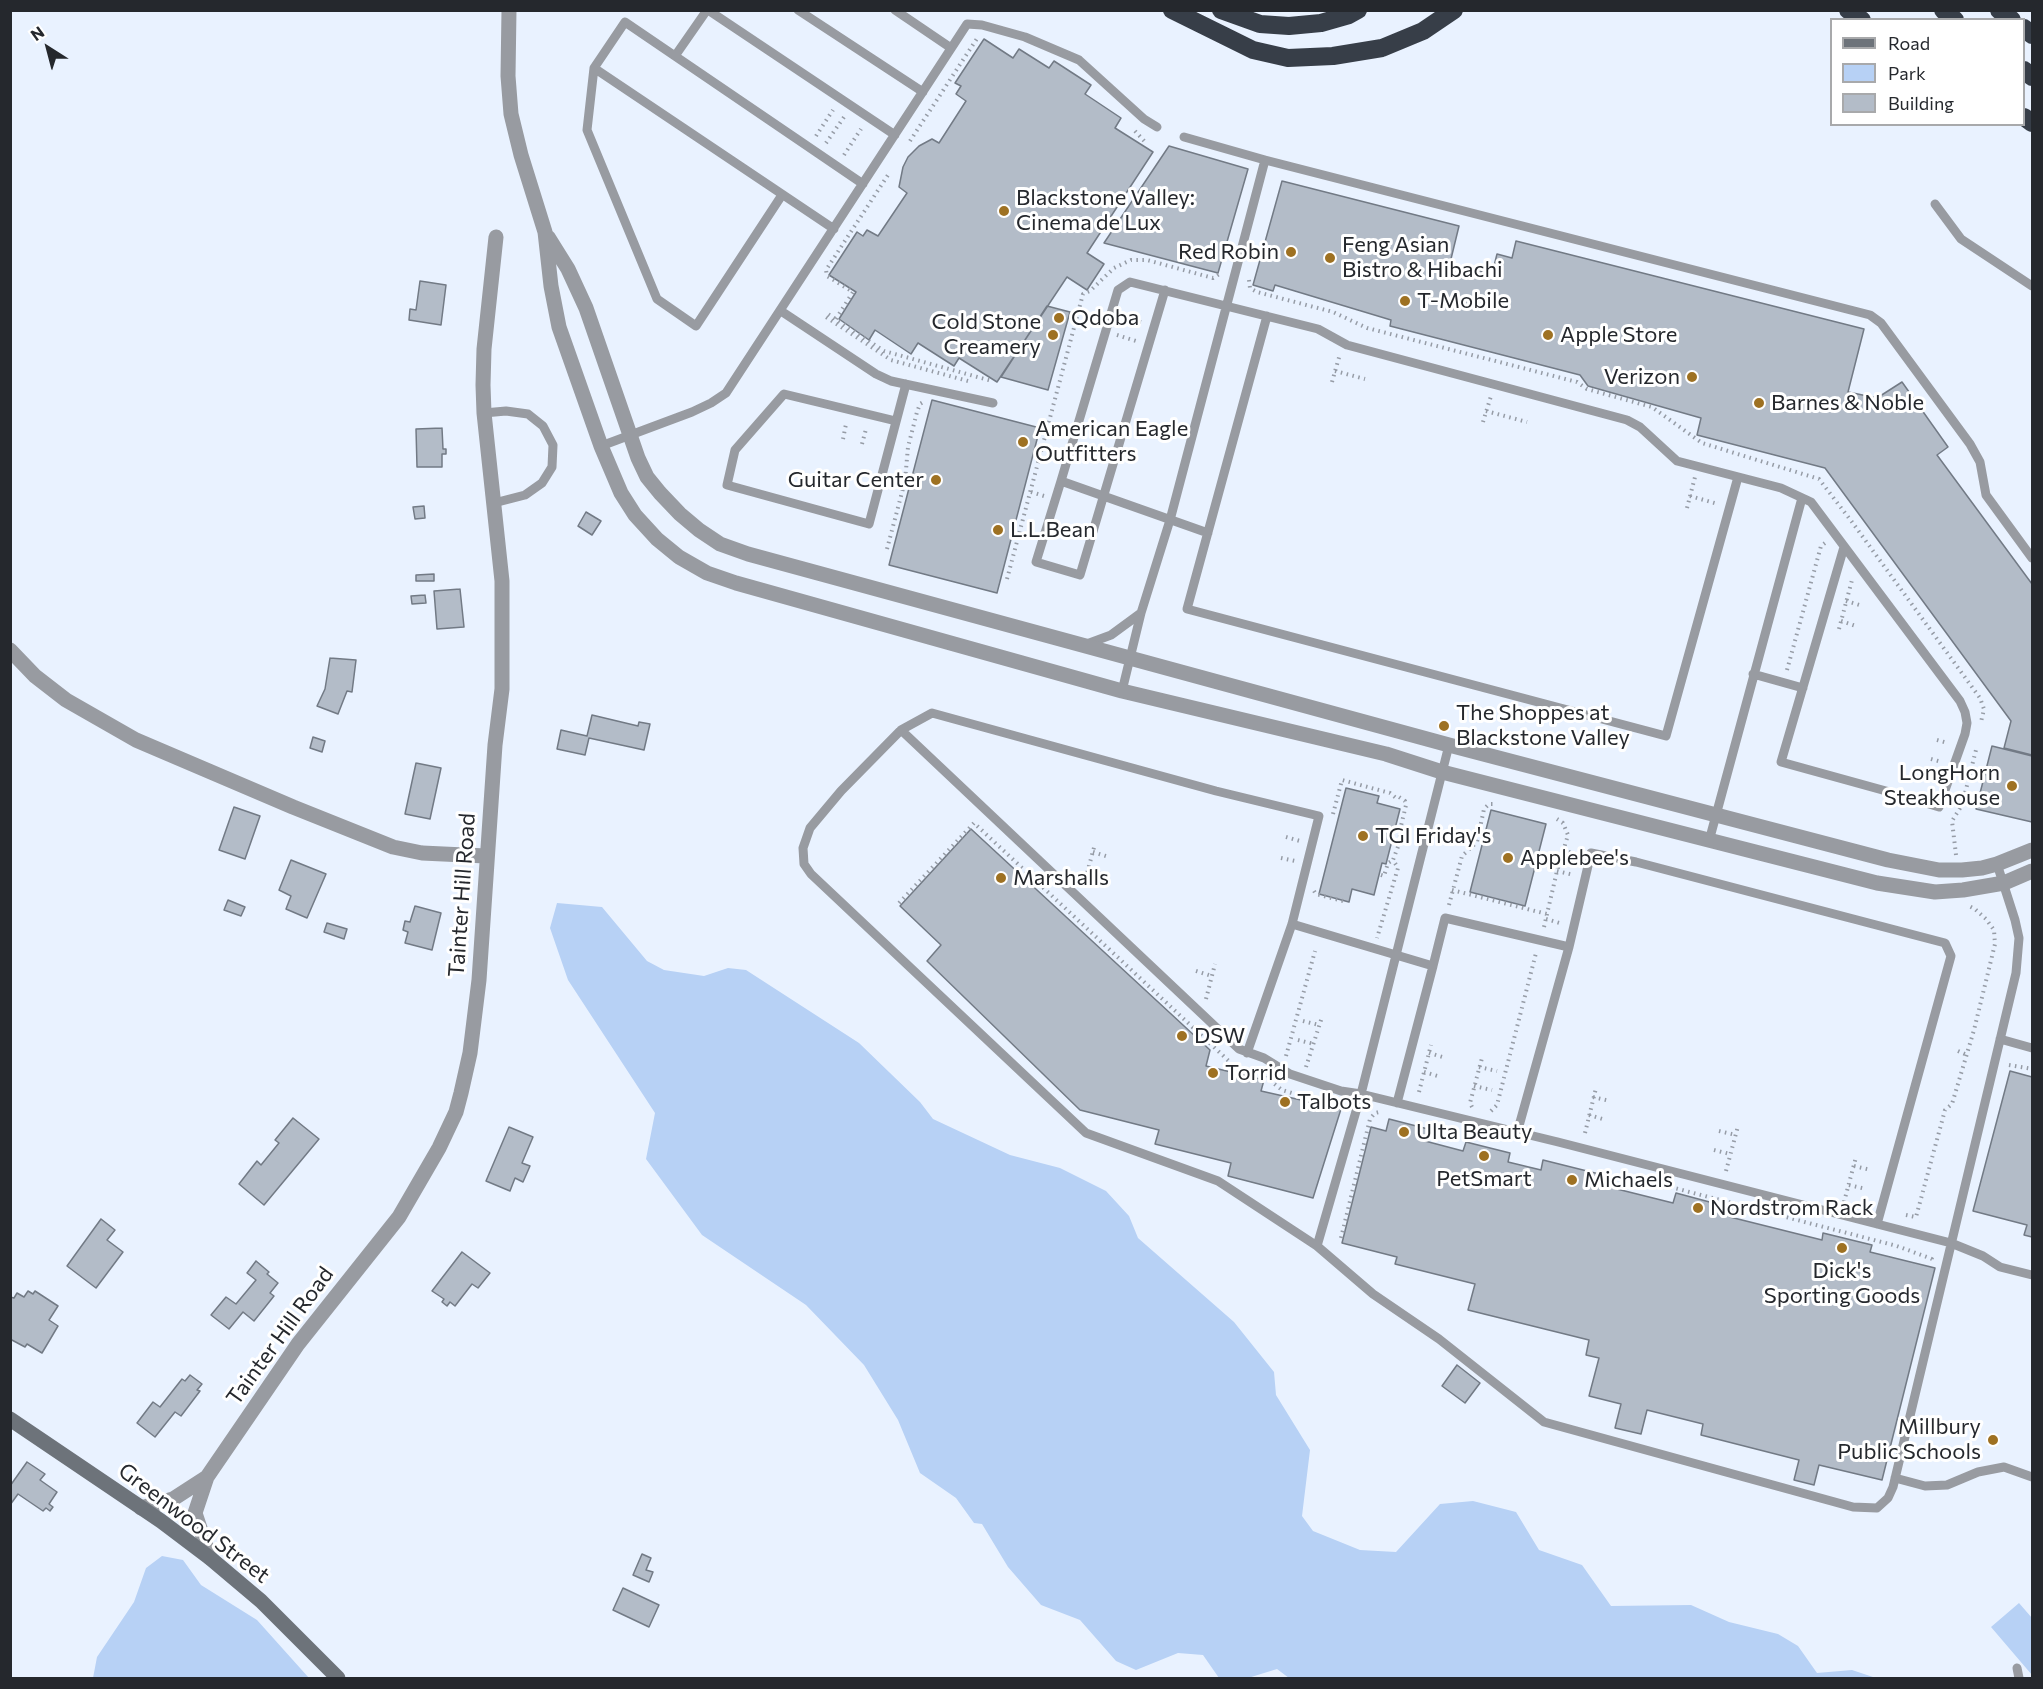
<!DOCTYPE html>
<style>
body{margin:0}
#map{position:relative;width:2043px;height:1689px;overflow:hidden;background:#e9f2ff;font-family:Commissioner,sans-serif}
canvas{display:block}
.frame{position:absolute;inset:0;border:12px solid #25282d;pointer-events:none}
.legend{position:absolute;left:1830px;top:18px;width:195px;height:108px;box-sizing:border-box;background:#fff;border:2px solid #a8a9ab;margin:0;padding:8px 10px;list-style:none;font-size:18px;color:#25282d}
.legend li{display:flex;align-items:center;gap:12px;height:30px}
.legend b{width:30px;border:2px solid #a8a9ab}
.north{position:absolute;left:18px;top:18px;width:60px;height:60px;-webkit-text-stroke:4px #fff;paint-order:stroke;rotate:324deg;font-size:16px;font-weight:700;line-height:24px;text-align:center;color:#25282d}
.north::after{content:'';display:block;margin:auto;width:21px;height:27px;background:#25282d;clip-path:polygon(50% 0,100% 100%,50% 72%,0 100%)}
</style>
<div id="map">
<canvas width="2043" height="1689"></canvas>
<div class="frame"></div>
<ul class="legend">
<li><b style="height:8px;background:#6d737a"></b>Road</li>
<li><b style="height:16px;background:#b7d1f5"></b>Park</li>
<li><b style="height:16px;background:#b3bcc8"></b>Building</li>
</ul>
<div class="north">N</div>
</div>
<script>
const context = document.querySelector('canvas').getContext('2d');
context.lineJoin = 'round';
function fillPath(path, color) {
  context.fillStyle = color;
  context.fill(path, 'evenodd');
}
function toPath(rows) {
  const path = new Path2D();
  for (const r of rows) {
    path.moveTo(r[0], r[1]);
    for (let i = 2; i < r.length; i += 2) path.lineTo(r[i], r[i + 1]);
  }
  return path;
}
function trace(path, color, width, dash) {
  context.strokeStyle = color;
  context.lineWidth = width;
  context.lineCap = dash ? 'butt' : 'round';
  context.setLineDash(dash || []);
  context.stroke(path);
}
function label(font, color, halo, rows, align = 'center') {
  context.font = font + ' Commissioner,sans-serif';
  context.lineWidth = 6;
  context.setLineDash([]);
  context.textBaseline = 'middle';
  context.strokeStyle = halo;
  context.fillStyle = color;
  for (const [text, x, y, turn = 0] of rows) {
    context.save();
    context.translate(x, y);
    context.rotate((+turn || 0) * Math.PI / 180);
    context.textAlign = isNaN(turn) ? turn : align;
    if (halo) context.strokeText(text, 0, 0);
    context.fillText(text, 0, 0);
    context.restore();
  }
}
fillPath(toPath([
 [557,903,602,907,647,961,664,970,704,976,728,968,746,970,859,1043,920,1102,933,1119,1010,1155,1060,1168,1106,1191,1129,1216,1138,1238,1234,1322,1274,1372,1276,1395,1310,1450,1302,1516,1313,1531,1360,1550,1396,1552,1440,1504,1473,1501,1516,1512,1539,1550,1582,1565,1611,1606,1691,1605,1729,1622,1778,1634,1798,1646,1817,1673,1852,1670,1876,1678,1289,1678,1277,1669,1248,1678,1219,1678,1203,1655,1178,1653,1136,1670,1116,1661,1080,1620,1041,1605,1008,1567,982,1524,974,1523,956,1498,920,1473,898,1420,864,1365,806,1305,702,1235,646,1159,655,1113,568,980,550,928],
 [162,1556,183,1560,201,1585,257,1620,309,1678,93,1678,97,1657,134,1602,146,1568],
 [2019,1603,2032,1618,2032,1675,1991,1627]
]), '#b7d1f5');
const building = toPath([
 [984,39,1013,58,1019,49,1049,68,1054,61,1091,85,1085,94,1121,118,1115,128,1153,152,1087,253,1104,264,1087,290,1067,277,997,382,959,358,954,366,918,343,911,354,875,330,869,340,839,319,856,292,829,275,857,232,863,236,867,230,878,236,907,193,899,187,903,167,908,157,919,146,932,139,939,143,966,101,956,94,961,86,955,83,984,39],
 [1169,146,1248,169,1218,273,1104,243,1169,146],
 [1282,181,1459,226,1450,263,1492,274,1497,254,1512,258,1516,241,1864,329,1848,392,1877,398,1902,382,1948,447,1937,455,2032,584,2032,755,2004,748,2011,721,1825,468,1697,435,1701,418,1588,386,1580,375,1390,326,1391,320,1275,285,1273,291,1253,285,1282,181],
 [420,281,446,285,441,325,409,320,410,309,416,310,420,281],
 [1047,306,1070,312,1048,390,1001,377,1047,306],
 [932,400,1040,428,997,593,889,565,932,400],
 [442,428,443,449,446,449,446,454,442,454,442,467,417,467,416,429,442,428],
 [424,506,425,518,415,519,413,507,424,506],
 [586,512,601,521,592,535,578,526,586,512],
 [434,574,434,581,416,581,416,575,434,574],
 [460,589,464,627,437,629,434,591,460,589],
 [425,595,426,603,412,604,411,596,425,595],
 [330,658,356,660,352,692,347,691,338,714,317,706,325,689,330,658],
 [592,715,638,726,639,722,650,724,644,750,589,738,585,755,557,749,561,730,587,736,592,715],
 [313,737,325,741,322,752,310,748,313,737],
 [1992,746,2032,756,2032,822,1976,809,1992,746],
 [416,763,441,768,430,819,405,814,416,763],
 [1346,788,1379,796,1377,803,1400,809,1386,864,1382,863,1374,895,1352,889,1349,902,1319,894,1346,788],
 [234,807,260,816,245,859,219,850,234,807],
 [1491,810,1546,824,1525,906,1470,892,1491,810],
 [971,829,1210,1050,1206,1066,1264,1080,1261,1091,1341,1109,1313,1198,1228,1176,1231,1163,1155,1144,1159,1130,1080,1110,927,961,941,945,900,906,971,829],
 [291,860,326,874,307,918,286,909,291,896,279,890,291,860],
 [228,900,245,907,241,916,224,910,228,900],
 [415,906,441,913,432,950,405,943,408,932,403,930,405,921,410,922,415,906],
 [327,923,347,929,344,939,324,932,327,923],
 [2010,1071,2032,1077,2032,1237,2024,1235,2027,1225,1973,1211,2010,1071],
 [293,1118,319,1139,264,1205,239,1184,257,1161,261,1165,279,1143,275,1140,293,1118],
 [1389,1119,1428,1129,1425,1141,1463,1151,1466,1142,1510,1153,1508,1162,1541,1170,1543,1160,1615,1178,1613,1188,1673,1203,1676,1193,1732,1208,1730,1217,1822,1240,1823,1233,1872,1245,1870,1252,1935,1268,1882,1480,1819,1465,1814,1485,1794,1480,1799,1460,1701,1435,1703,1424,1647,1410,1641,1434,1615,1428,1621,1404,1589,1396,1599,1358,1586,1355,1589,1340,1468,1310,1475,1284,1395,1264,1397,1257,1342,1243,1371,1127,1386,1131,1389,1119],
 [509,1127,533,1137,522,1163,530,1166,523,1182,515,1178,510,1191,486,1181,509,1127],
 [101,1219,115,1230,107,1240,123,1252,96,1288,67,1266,101,1219],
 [462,1252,490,1273,478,1288,472,1284,455,1306,450,1302,447,1306,442,1302,444,1299,432,1291,462,1252],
 [256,1261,269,1272,267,1274,278,1283,270,1293,274,1296,254,1321,243,1312,229,1329,211,1315,226,1297,236,1304,256,1280,247,1273,256,1261],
 [28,1291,33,1294,35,1291,58,1306,49,1320,58,1326,42,1353,27,1344,25,1347,10,1339,10,1297,14,1298,17,1293,24,1297,28,1291],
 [1457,1365,1480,1383,1465,1403,1442,1386,1457,1365],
 [190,1375,202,1384,197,1390,200,1391,181,1416,175,1412,155,1437,137,1423,153,1402,160,1407,182,1379,185,1381,190,1375],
 [27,1462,45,1474,40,1480,57,1492,49,1504,53,1507,50,1511,46,1508,43,1511,18,1494,10,1505,10,1486,27,1462],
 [642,1554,651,1558,646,1570,653,1572,649,1582,633,1575,642,1554],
 [623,1588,659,1605,649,1627,613,1610,623,1588]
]);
fillPath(building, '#b3bcc8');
trace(building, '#727a85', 1.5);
trace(toPath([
 [1135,131,1146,143],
 [816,136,833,110],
 [910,141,978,37],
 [826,143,844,117],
 [844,155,861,129],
 [1249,280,1250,288,1257,292,1333,312,1367,328,1577,382,1587,389,1652,407,1702,443,1819,479,1852,522,1980,698,1984,709,1981,722],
 [1123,317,1141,322],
 [836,319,853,292,827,276,826,270,888,175],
 [1117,335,1136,341],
 [1335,371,1365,379],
 [968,381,891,360,826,317,828,314,884,351,992,381],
 [1332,382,1340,354],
 [1486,411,1527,422],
 [1483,422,1491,396],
 [843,439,846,424],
 [862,444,866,429],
 [1031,492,1044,496],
 [1690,496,1718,504],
 [1687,508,1695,477],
 [887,549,905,481,908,447,917,412,920,404,925,401],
 [1007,579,1083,294,1090,291,1114,268,1131,260,1147,260,1213,278,1221,273],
 [1846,601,1863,606],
 [1841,621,1856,626],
 [1839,629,1852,580],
 [1787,670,1821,546,1825,543],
 [1937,740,1948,743],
 [1931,759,1942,762],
 [1333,814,1342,780,1390,793,1396,798,1399,797,1405,801,1406,805,1401,826,1399,844,1393,860,1398,868,1377,938],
 [1286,837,1300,841],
 [1563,850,1579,855],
 [1093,852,1109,857],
 [1956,855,1952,821,1962,805,1976,750],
 [1281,858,1295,861],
 [1088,870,1104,875],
 [1557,871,1574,875],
 [1381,875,1384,876,1388,863,1393,860],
 [1084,884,1095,844],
 [1452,890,1547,914],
 [1314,891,1316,894,1347,902],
 [899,903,974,823,1232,1064,1268,1079,1282,1090,1337,1107],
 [1449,905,1462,856,1477,842,1484,809,1489,804,1495,804],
 [1546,919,1563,924],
 [1544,927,1557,871,1568,835,1563,823,1557,819],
 [1196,971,1212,976],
 [1206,999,1215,964],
 [1303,1021,1319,1025],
 [1298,1040,1314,1044],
 [1958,1051,1967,1055],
 [1429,1053,1446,1058],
 [1286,1056,1315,951],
 [2009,1065,2032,1069],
 [1306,1067,1322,1017],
 [1479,1067,1497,1071],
 [1424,1072,1441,1077],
 [1474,1086,1492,1090],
 [1419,1092,1431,1045],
 [1593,1097,1610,1101],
 [1472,1107,1470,1103,1482,1058],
 [1491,1111,1497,1105,1536,953],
 [1589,1115,1606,1120],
 [1719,1131,1736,1135],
 [1585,1133,1596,1088],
 [1714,1150,1730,1154],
 [1854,1166,1871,1170],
 [1726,1171,1738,1126],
 [1659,1184,1897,1246,1932,1259,1932,1262],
 [1849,1185,1866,1189],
 [1844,1202,1856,1157],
 [1906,1215,1916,1217,1945,1110,1952,1104,1974,1030,1995,944,1994,930,1986,919,1975,909,1969,906],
 [1341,1238,1370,1119,1375,1113,1379,1112]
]), '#969ca6', 4, [1.5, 4.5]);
trace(toPath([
 [708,10,895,135],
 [798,10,923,92],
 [895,10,951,48],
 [675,56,707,10],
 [594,68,587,130,657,299,696,326,782,195],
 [1184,137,1265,160],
 [1935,204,1961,239,2032,286],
 [834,229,594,68,625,22,863,184],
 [781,311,876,374,891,381,993,403],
 [1267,316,1187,609,1666,736,1738,477],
 [484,413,506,411,528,414,543,426,553,445,552,467,542,483,525,495,494,503],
 [896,421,784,394,735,450,727,485,869,524,906,384],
 [601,446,692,412,711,403,726,393,967,24,982,25,1025,37,1079,60,1144,119,1157,127],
 [1061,481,1036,562,1080,575,1165,290],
 [1208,533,1061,481,1118,290,1130,282,1318,329,1347,345,1627,420,1640,427,1677,461,1781,488,1811,502,1960,701,1965,712,1967,723,1965,734,1939,807,1886,791,1781,762,1844,547],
 [1084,645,1111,635,1141,613],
 [1753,674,1803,688],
 [1122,691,1141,613,1170,520,1265,160,1870,315,1881,323,1970,444,1980,462,1986,495,2032,558],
 [901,730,932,713,1216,791,1319,816,1292,924,1247,1053],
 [1449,745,1361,1094,1317,1246,1373,1294,1439,1339,1544,1422,1853,1507,1877,1508,1888,1498,1893,1487,2016,973,2019,938,2015,920,1997,864],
 [1709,841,1802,498],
 [1292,924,1433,966,1445,918,1569,947],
 [2000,1039,2032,1048],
 [1397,1103,1433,966],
 [1517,1133,1569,947,1591,853,1636,862,1945,943,1951,956,1877,1224],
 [1317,1246,1218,1181,1086,1133,811,874,804,864,803,848,810,828,841,791,901,730,1239,1049,1264,1058,1290,1074,1341,1091,1361,1094,1558,1142,1951,1243,1983,1256,2000,1267,2032,1275],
 [1895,1478,1925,1486,1947,1485,1978,1472,2004,1467,2032,1477],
 [2017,1668,2019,1678]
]), '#989ba1', 9);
trace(toPath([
 [509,10,508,76,511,114,521,155,545,232,551,286,559,327,601,446,621,493,635,515,657,539,679,557,707,573,736,583,1122,691,1386,754,1442,772,1877,883,1935,892,1963,890,2004,883,2032,871],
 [548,237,568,269,586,308,638,458,647,477,660,493,680,514,699,530,720,544,748,554,1449,745,1888,860,1939,870,1962,870,1982,868,1997,864,2032,850],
 [10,650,35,676,66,700,136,740,293,807,393,847,422,853,486,856],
 [207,1477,195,1513,210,1558],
 [141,1508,173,1499,207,1477,298,1344,399,1217,439,1148,456,1112,461,1093,470,1053,479,980,495,745,502,689,502,581,484,413,483,385,484,349,496,237]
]), '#989ba1', 15);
trace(toPath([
 [10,1419,161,1521,210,1558,261,1601,338,1678]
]), '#6d737a', 15);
trace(toPath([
 [1172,10,1253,50,1288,58,1333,56,1382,48,1423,31,1454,10],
 [1221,10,1260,24,1289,26,1321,23,1349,15,1358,10],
 [1848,10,1862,20],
 [1943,10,1955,20],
 [1999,10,2012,20],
 [2024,28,2032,35],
 [2024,70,2032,77],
 [2024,117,2032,123]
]), '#373e48', 18);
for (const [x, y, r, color] of [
 [1004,211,6,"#9e7122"],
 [1291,252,6,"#9e7122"],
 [1330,258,6,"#9e7122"],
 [1405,301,6,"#9e7122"],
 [1059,318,6,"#9e7122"],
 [1053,335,6,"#9e7122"],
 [1548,335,6,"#9e7122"],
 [1692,377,6,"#9e7122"],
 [1759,403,6,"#9e7122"],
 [1023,442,6,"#9e7122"],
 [936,480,6,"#9e7122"],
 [998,530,6,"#9e7122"],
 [1444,726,6,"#9e7122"],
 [2012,786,6,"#9e7122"],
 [1363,836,6,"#9e7122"],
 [1508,858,6,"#9e7122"],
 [1001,878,6,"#9e7122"],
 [1182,1036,6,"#9e7122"],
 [1213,1073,6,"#9e7122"],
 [1285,1102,6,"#9e7122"],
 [1404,1132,6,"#9e7122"],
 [1484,1156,6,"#9e7122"],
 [1572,1180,6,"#9e7122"],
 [1698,1208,6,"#9e7122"],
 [1842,1248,6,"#9e7122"],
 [1993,1440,6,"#9e7122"]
]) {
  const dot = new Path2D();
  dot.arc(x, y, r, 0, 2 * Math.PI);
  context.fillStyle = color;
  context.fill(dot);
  trace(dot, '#fff', 2);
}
label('22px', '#25282d', '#fff', [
 ["Blackstone Valley:",1016,198],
 ["Cinema de Lux",1016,223],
 ["Feng Asian",1342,245],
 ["Bistro & Hibachi",1342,270],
 ["Red Robin",1279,252,"right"],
 ["T-Mobile",1417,301],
 ["Qdoba",1071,318],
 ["Cold Stone",1041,322,"right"],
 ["Creamery",1041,347,"right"],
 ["Apple Store",1560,335],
 ["Verizon",1680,377,"right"],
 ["Barnes & Noble",1771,403],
 ["American Eagle",1035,429],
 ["Outfitters",1035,454],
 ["Guitar Center",924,480,"right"],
 ["L.L.Bean",1010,530],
 ["The Shoppes at",1456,713],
 ["Blackstone Valley",1456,738],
 ["LongHorn",2000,773,"right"],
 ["Steakhouse",2000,798,"right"],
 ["TGI Friday's",1375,836],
 ["Applebee's",1520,858],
 ["Marshalls",1013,878],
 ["DSW",1194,1036],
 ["Torrid",1225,1073],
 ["Talbots",1297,1102],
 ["Ulta Beauty",1416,1132],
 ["PetSmart",1484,1179,"center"],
 ["Michaels",1584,1180],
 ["Nordstrom Rack",1710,1208],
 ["Dick's",1842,1271,"center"],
 ["Sporting Goods",1842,1296,"center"],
 ["Millbury",1981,1427,"right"],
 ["Public Schools",1981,1452,"right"]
], 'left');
label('22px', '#25282d', '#fff', [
 ["Tainter Hill Road",462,895,-86],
 ["Tainter Hill Road",280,1336,-54],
 ["Greenwood Street",194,1523,37]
]);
</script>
